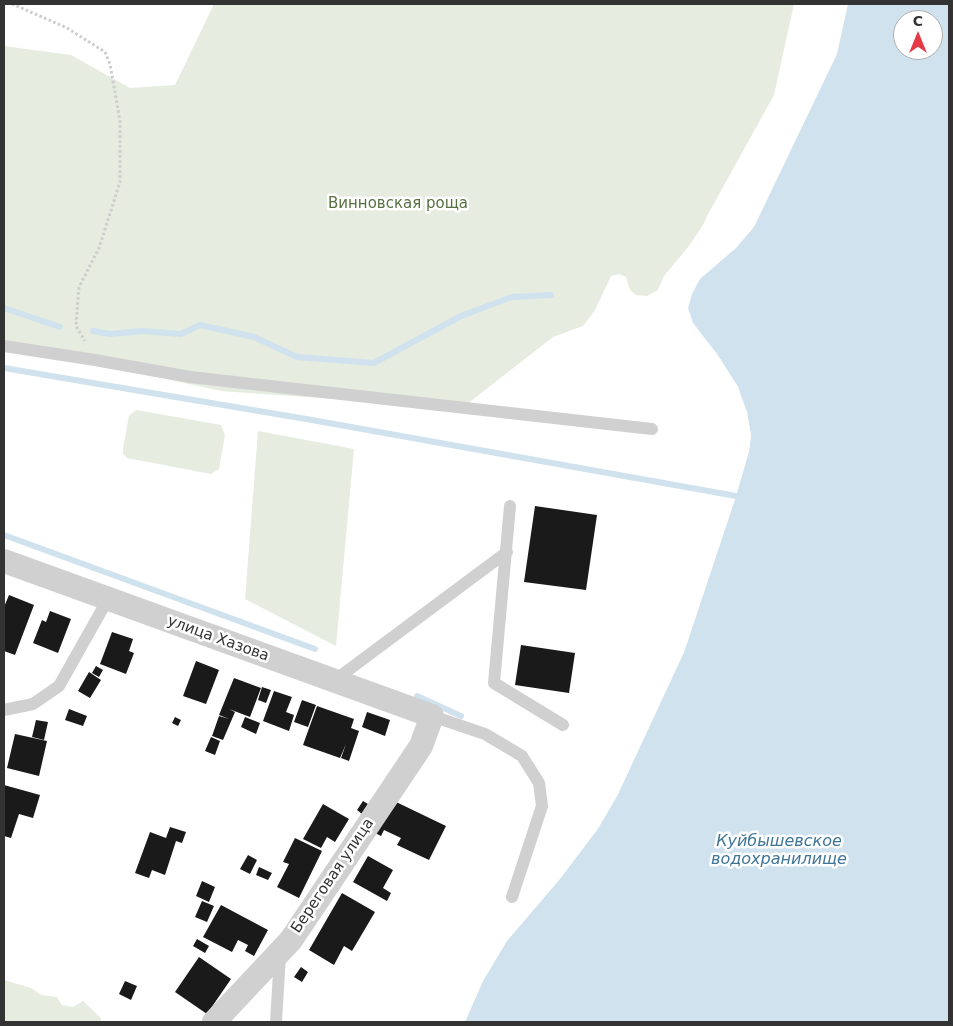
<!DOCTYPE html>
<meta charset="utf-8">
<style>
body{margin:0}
#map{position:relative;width:953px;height:1026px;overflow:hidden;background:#fff;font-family:"DejaVu Sans",sans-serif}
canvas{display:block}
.frame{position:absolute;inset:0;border:5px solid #333;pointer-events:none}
.north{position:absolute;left:893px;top:10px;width:50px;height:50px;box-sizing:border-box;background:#fff;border:1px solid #adadad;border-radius:50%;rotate:0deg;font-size:14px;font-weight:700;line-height:20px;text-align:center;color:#333}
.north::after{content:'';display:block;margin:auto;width:18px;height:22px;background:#e63946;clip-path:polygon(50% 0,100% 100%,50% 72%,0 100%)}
</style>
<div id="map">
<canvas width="953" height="1026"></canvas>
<div class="frame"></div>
<div class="north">С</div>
</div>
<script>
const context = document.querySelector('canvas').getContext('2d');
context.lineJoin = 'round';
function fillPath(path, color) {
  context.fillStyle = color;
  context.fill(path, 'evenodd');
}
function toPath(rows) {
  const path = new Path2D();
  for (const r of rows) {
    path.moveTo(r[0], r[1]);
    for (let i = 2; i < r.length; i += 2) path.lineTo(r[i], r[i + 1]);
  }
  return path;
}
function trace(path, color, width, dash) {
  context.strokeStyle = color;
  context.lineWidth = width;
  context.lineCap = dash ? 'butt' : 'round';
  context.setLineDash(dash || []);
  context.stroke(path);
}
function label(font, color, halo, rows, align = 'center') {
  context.font = font + ' "DejaVu Sans",sans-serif';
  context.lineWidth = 5;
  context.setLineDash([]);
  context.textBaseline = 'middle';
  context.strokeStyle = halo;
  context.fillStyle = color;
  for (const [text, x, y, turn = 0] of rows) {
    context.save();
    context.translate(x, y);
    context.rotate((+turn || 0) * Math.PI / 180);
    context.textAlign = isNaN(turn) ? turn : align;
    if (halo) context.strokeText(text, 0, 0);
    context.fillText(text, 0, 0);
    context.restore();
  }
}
fillPath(toPath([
 [214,4,794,4,774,95,707,216,703,225,689,246,664,276,658,290,647,296,636,295,630,290,626,277,619,274,611,276,595,310,583,326,553,337,462,408,221,391,4,343,4,46,71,55,130,88,175,85],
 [136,410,221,425,225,435,219,469,211,474,127,458,123,454,123,448,129,416],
 [258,431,354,449,336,646,245,599],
 [4,980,31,988,41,995,57,997,62,1005,73,1007,83,1001,100,1017,102,1022,4,1022]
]), '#e6ecdf');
fillPath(toPath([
 [848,4,949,4,949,1022,465,1022,483,981,507,941,560,879,597,830,617,796,684,652,736,496,749,451,751,436,747,412,738,387,717,354,693,323,688,308,692,294,700,279,736,248,754,227,837,54],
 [903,20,933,20,933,50,903,50]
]), '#cfe2ee');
fillPath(toPath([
 [689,321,717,354,738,387,749,424,751,436,749,451,736,496,684,652,617,796,597,830,588,838,615,794,682,651,734,495,746,451,748,436,747,424,735,388,715,355]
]), '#fff');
trace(toPath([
 [4,308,60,327],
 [93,331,110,334,142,331,181,334,200,325,254,337,297,357,374,363,461,316,512,297,551,295],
 [4,368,312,420,736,496],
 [4,535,315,649],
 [417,696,461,716]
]), '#cfe2ee', 6);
fillPath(toPath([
 [535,506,597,515,586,590,524,582],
 [9,595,34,605,15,655,4,651,4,607],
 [50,611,71,619,58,653,33,643,42,620,46,622],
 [112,632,133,639,129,651,134,653,126,674,100,664],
 [521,645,575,653,569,693,515,685],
 [196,661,219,670,206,704,183,696],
 [96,666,103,670,99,677,92,673],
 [89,672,101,680,90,698,78,691],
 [234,678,261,688,250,717,229,709,235,712,223,740,212,736,219,716,229,719,219,715],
 [262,687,271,690,266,703,258,700],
 [274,691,292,697,286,712,294,715,289,731,263,721],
 [302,700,316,705,308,727,294,722],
 [317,706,354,719,351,728,359,731,349,761,341,758,346,744,340,758,303,745],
 [69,709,87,716,83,726,65,720],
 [367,712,390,720,385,736,362,727],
 [175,717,181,720,178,726,172,723],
 [245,717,260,723,256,734,241,727],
 [36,720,48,722,44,740,32,737],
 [15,734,47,741,39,776,7,768],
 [211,737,220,741,215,755,205,751],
 [4,785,40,795,33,818,19,814,11,838,4,836],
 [392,800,446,826,429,860,397,845,401,838,384,830,381,836,373,832],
 [363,801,368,804,362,814,357,810],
 [323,804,349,819,335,842,327,837,321,848,303,839],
 [170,827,186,832,182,843,176,841,165,875,152,870,149,878,135,873,150,832,166,838],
 [295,838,322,851,299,898,277,887,289,864,283,862],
 [248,855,257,860,250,874,240,869],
 [368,856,393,870,383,888,391,893,387,901,353,882],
 [259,867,272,873,268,880,256,875],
 [202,881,215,887,209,902,196,896],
 [342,893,375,912,352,951,344,946,334,965,309,950],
 [202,901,214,906,207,922,195,917],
 [221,905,268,930,254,956,245,951,248,945,238,940,232,952,203,937],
 [197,939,209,946,205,953,193,946],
 [199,957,231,979,207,1014,175,992],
 [301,967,308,972,302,982,294,977],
 [125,981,137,986,131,1000,119,994]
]), '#1a1a1a');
trace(toPath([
 [12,4,67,28,105,52,110,64,120,121,120,182,99,248,79,287,76,326,85,341]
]), '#cdcdcd', 3, [2.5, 2.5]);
trace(toPath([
 [4,346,95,360,190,377,652,429],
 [510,506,494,683,563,725],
 [335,680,507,552],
 [4,710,33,704,59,686,108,599],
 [432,716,485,734,522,756,539,783,542,806,512,897],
 [276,1022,280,955]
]), '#d0d0d0', 12);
trace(toPath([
 [4,561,432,716,421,746,291,940,214,1022]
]), '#d0d0d0', 24);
label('15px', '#56703f', '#fff', [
 ["Винновская роща",398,204]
]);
label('15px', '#333', '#fff', [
 ["улица Хазова",218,639,20],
 ["Береговая улица",333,876,-56]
]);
label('italic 16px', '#3f7597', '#fff', [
 ["Куйбышевское",779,842],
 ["водохранилище",779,860]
]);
</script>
